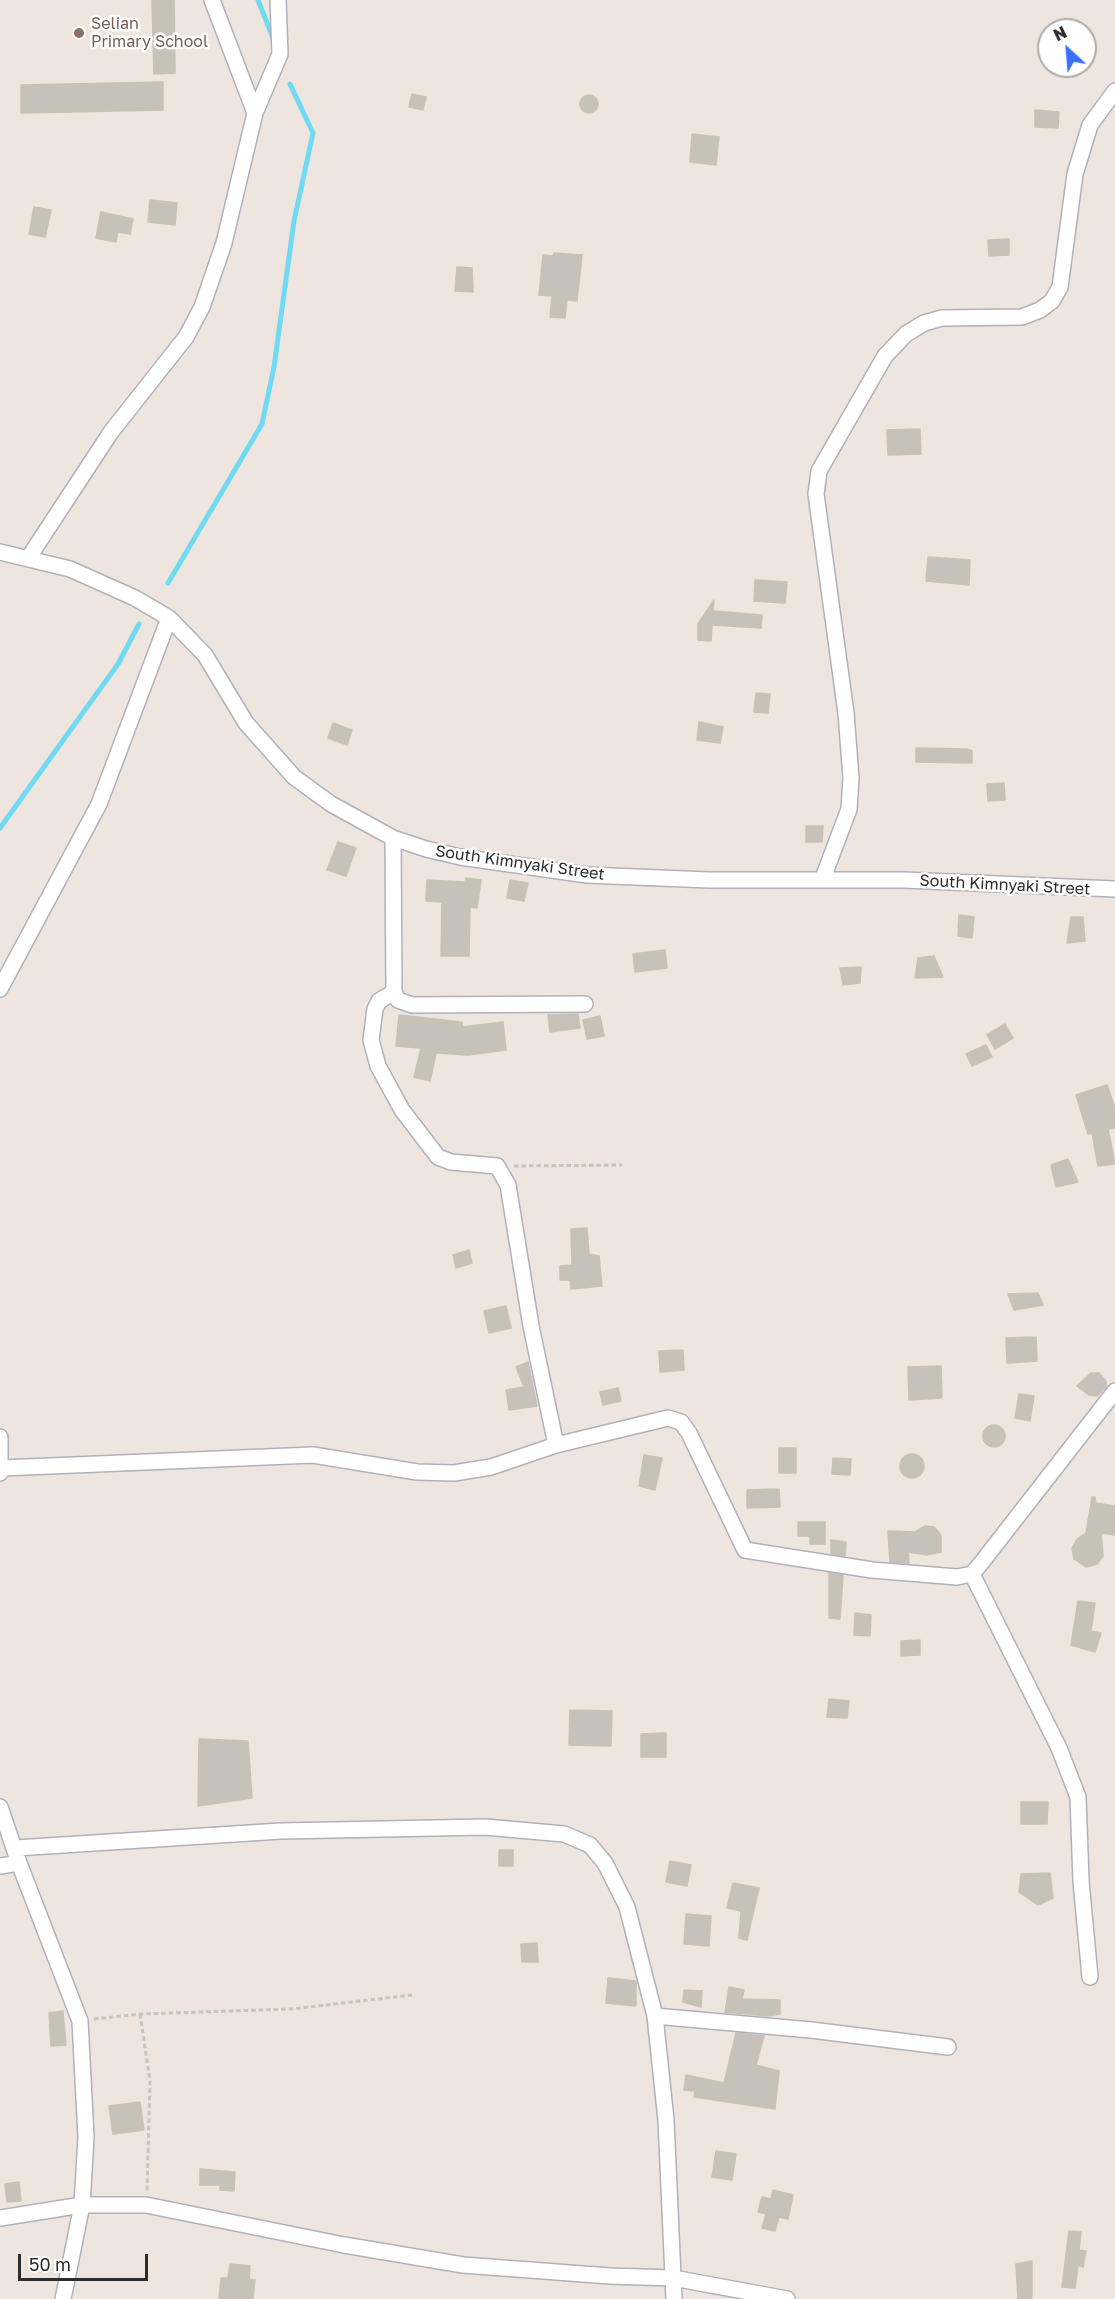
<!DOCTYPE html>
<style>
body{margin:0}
#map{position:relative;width:1115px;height:2299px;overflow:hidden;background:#eee5de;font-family:"Golos Text",sans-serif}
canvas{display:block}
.north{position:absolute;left:1037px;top:18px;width:60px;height:60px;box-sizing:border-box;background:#fff;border:2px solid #ababab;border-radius:50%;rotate:334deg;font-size:16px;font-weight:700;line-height:24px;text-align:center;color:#2c2c2c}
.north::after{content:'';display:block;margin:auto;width:21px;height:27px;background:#3a6ffe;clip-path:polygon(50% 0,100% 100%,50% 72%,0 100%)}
.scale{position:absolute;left:18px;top:2254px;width:130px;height:27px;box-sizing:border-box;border:3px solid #2c2c2c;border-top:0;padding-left:8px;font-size:18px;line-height:21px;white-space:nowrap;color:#2c2c2c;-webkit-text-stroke:4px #fff;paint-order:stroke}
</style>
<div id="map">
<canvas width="1115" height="2299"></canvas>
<div class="north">N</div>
<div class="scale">50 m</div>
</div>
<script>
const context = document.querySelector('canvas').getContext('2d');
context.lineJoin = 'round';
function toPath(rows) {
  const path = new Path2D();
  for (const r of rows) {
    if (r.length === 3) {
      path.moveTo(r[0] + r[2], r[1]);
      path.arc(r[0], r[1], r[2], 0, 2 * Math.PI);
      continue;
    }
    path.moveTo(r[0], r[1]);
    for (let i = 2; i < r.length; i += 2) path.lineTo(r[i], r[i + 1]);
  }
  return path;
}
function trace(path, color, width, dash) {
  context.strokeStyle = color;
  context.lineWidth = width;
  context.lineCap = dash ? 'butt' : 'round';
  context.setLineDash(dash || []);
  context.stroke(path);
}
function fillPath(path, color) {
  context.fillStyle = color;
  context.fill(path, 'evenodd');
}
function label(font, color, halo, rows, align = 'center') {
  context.font = font + ' "Golos Text",sans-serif';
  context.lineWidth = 5;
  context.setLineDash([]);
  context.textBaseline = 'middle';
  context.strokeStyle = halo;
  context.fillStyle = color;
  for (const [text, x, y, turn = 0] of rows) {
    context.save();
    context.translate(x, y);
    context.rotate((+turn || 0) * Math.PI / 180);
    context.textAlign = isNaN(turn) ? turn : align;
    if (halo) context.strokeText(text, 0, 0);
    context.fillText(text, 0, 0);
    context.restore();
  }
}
trace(toPath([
 [258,0,275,43],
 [168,583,262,424,274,367,294,221,313,133,290,84],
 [0,828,118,664,139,624]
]), '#6fdaf2', 5);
const building = toPath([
 [152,0,174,0,175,73,154,74,152,0],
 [163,82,163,110,21,113,21,85,163,82],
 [412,94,426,97,423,110,409,107,412,94],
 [589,104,9],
 [1035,110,1059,112,1058,128,1035,127,1035,110],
 [692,134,719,137,716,165,690,162,692,134],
 [150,200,177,203,175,225,148,222,150,200],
 [34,207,51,210,45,237,29,234,34,207],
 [101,212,133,219,130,234,118,232,116,242,96,238,101,212],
 [1009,239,1009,255,989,256,988,240,1009,239],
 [554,253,582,255,577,301,567,300,565,318,550,317,552,296,539,295,543,255,553,256,554,253],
 [457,267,472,268,473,292,455,291,457,267],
 [920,429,921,454,888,455,887,430,920,429],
 [928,557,970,560,969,585,926,581,928,557],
 [755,580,787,582,785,603,754,601,755,580],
 [714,600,713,611,762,615,761,628,712,625,711,641,698,640,698,624,714,600],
 [756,693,770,694,768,713,754,712,756,693],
 [699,722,723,727,720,743,697,740,699,722],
 [333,723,352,730,347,745,328,738,333,723],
 [916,748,967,749,972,751,972,763,916,762,916,748],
 [1004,783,1005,800,988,801,987,784,1004,783],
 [806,826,823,826,822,842,806,842,806,826],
 [338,842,356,848,346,876,327,870,338,842],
 [466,878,481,880,477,908,470,907,469,956,441,956,442,902,426,901,427,880,465,882,466,878],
 [510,880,528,883,524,901,507,898,510,880],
 [959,915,974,917,972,938,958,936,959,915],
 [1071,917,1083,917,1085,941,1067,943,1071,917],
 [665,950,667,968,635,972,633,954,665,950],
 [934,956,943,977,915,978,918,958,934,956],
 [861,967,860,983,843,985,840,968,861,967],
 [578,1014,580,1028,550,1032,548,1015,578,1014],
 [399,1015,462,1022,462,1027,503,1022,506,1050,468,1055,436,1053,430,1081,414,1077,421,1048,396,1046,399,1015],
 [600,1016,604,1036,587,1039,583,1020,600,1016],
 [1005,1024,1013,1038,995,1049,987,1035,1005,1024],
 [986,1045,992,1057,972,1066,966,1054,986,1045],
 [1107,1085,1115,1108,1115,1128,1108,1129,1115,1164,1098,1166,1092,1133,1088,1134,1076,1095,1107,1085],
 [1068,1159,1078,1182,1056,1187,1051,1165,1068,1159],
 [587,1228,589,1254,599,1256,602,1286,571,1289,570,1280,560,1280,560,1266,572,1265,571,1229,587,1228],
 [469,1250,472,1263,456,1268,453,1255,469,1250],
 [1038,1293,1043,1305,1014,1310,1008,1294,1038,1293],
 [506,1306,511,1328,489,1333,484,1311,506,1306],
 [1036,1337,1037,1361,1007,1363,1006,1338,1036,1337],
 [683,1350,684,1370,660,1372,659,1351,683,1350],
 [528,1362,537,1406,509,1410,506,1390,524,1387,516,1367,528,1362],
 [941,1366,942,1398,909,1400,908,1367,941,1366],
 [1091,1373,1099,1373,1106,1381,1106,1387,1097,1396,1089,1395,1077,1386,1091,1373],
 [618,1388,621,1401,603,1405,600,1392,618,1388],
 [1019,1394,1034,1396,1030,1421,1015,1418,1019,1394],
 [994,1436,11],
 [779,1448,796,1448,796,1473,779,1473,779,1448],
 [912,1466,12],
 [644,1455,662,1458,655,1490,639,1486,644,1455],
 [833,1458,851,1459,850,1475,832,1474,833,1458],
 [779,1489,780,1507,747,1508,747,1490,779,1489],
 [1092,1497,1095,1497,1096,1503,1115,1506,1115,1535,1101,1533,1103,1556,1097,1564,1086,1567,1074,1559,1072,1548,1077,1539,1086,1533,1092,1497],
 [798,1522,825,1522,825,1544,810,1544,810,1536,798,1536,798,1522],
 [925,1526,934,1527,941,1535,941,1552,927,1555,908,1552,909,1563,890,1562,888,1531,915,1532,925,1526],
 [831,1540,846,1542,845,1556,831,1554,831,1540],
 [829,1573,843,1575,840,1619,829,1618,829,1573],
 [1078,1601,1095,1603,1091,1631,1101,1633,1095,1652,1071,1645,1078,1601],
 [855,1613,871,1615,870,1636,854,1635,855,1613],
 [920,1640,920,1655,901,1656,901,1641,920,1640],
 [829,1699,849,1701,847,1718,827,1717,829,1699],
 [570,1710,612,1711,611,1746,569,1745,570,1710],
 [666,1733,666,1757,641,1757,641,1734,666,1733],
 [199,1739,248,1741,252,1798,198,1806,199,1739],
 [1021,1802,1048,1802,1047,1824,1021,1824,1021,1802],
 [499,1850,513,1850,513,1866,499,1866,499,1850],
 [670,1861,691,1865,687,1886,666,1882,670,1861],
 [1050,1873,1053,1898,1038,1905,1019,1892,1021,1874,1050,1873],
 [733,1883,759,1888,747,1940,739,1938,741,1911,727,1908,733,1883],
 [686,1914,711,1916,709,1946,684,1944,686,1914],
 [537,1943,538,1962,522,1962,521,1944,537,1943],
 [608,1978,636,1981,636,2006,606,2003,608,1978],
 [729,1987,744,1990,742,1999,780,2000,780,2014,769,2016,725,2012,729,1987],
 [684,1990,702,1991,701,2007,683,2002,684,1990],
 [63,2011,66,2045,51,2046,49,2013,63,2011],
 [736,2033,764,2036,756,2065,779,2071,775,2109,694,2097,695,2091,684,2090,686,2075,724,2083,736,2033],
 [140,2102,144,2130,113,2134,109,2106,140,2102],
 [716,2151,736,2154,732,2180,712,2177,716,2151],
 [200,2169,235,2172,234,2191,220,2190,220,2185,200,2185,200,2169],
 [19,2182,21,2201,7,2202,5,2184,19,2182],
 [773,2190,793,2195,788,2219,779,2217,775,2231,762,2228,766,2214,758,2212,762,2197,771,2199,773,2190],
 [1069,2231,1081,2232,1079,2250,1086,2251,1083,2267,1078,2265,1075,2288,1062,2287,1069,2231],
 [1032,2261,1032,2299,1018,2299,1016,2264,1032,2261],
 [230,2264,250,2266,249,2279,255,2280,253,2299,219,2299,221,2278,228,2278,230,2264]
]);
fillPath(building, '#c6c1b9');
trace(building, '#c9c1b7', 1.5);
const street = toPath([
 [212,0,255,113],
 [0,552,70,569,135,598,169,618,205,655,246,723,294,777,331,804,393,838,426,849,460,857,587,875,709,880,904,880,1115,889],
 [29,557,111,432,186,337,202,307,224,243,255,113,280,54,278,0],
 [393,838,394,992,398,1000,412,1005,585,1004],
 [823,878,849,809,851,778,846,713,816,494,819,471,885,356,906,334,924,323,942,318,1022,317,1040,310,1052,301,1060,287,1075,174,1090,125,1115,91],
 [0,989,99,804,169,618],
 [394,992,379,1001,375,1009,371,1040,378,1066,402,1110,438,1157,451,1162,497,1166,508,1185,531,1326,556,1445],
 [0,1437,0,1473],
 [2,1468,313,1455,417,1472,454,1473,491,1467,556,1445,668,1418,681,1422,689,1433,745,1550,872,1570,957,1577,972,1574,982,1562,1115,1391],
 [972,1574,1059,1748,1078,1797,1081,1881,1090,1977],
 [0,1807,19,1863,80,2021,86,2137,82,2205,63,2299],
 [16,1848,281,1831,485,1827,564,1834,590,1845,605,1863,627,1907,655,2016,666,2120,674,2299],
 [0,1866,19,1863],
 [655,2016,811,2030,948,2047],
 [0,2218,82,2205,146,2205,344,2245,463,2265,610,2276,673,2278,787,2299]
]);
trace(street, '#aeb2bc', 18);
trace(toPath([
 [514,1166,622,1165],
 [140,2014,150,2081,147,2191],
 [94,2019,140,2014,291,2009,412,1995]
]), '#c4c4c4', 3, [4.5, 3]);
trace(street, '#fff', 15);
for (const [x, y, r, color] of [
 [79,33,6,"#8d6e63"]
]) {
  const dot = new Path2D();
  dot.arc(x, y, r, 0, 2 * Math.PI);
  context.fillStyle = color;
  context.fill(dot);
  trace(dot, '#fff', 2);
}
label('16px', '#785e54', '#fff', [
 ["Selian",91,24],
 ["Primary School",91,42]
], 'left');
label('16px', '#2c2c2c', '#fff', [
 ["South Kimnyaki Street",520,863,8],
 ["South Kimnyaki Street",1005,885,3]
]);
</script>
